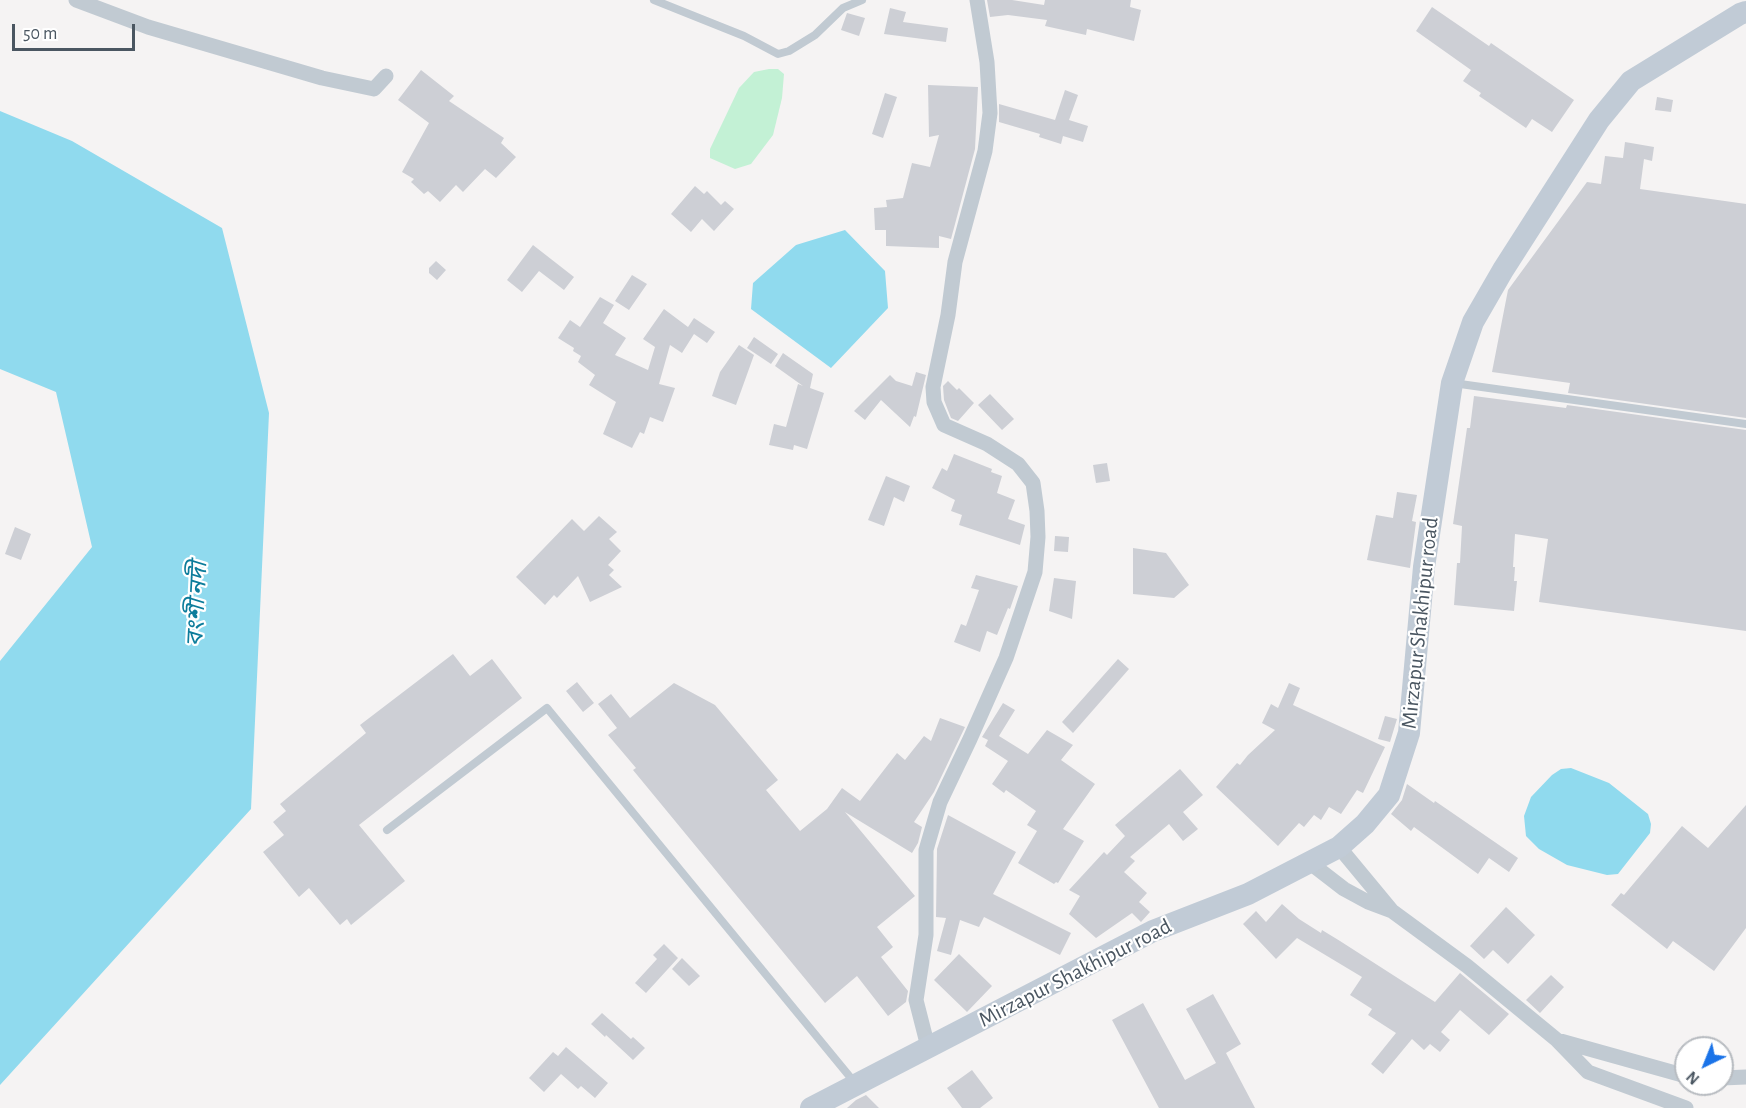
<!DOCTYPE html>
<meta charset="utf-8">
<style>
body{margin:0}
#map{position:relative;width:1746px;height:1108px;overflow:hidden;background:#f5f3f3;font-family:"Alegreya Sans",sans-serif}
canvas{display:block}
.north{position:absolute;left:1674px;top:1036px;width:60px;height:60px;box-sizing:border-box;background:#fff;border:2px solid #b7bbc0;border-radius:50%;rotate:223deg;font-size:16px;font-weight:700;line-height:24px;text-align:center;color:#4a5661}
.north::after{content:'';display:block;margin:auto;width:21px;height:27px;background:#1a73e8;clip-path:polygon(50% 0,100% 100%,50% 72%,0 100%)}
.scale{position:absolute;left:12px;top:24px;width:123px;height:27px;box-sizing:border-box;border:3px solid #4a5661;border-top:0;padding-left:8px;font-size:18px;line-height:21px;white-space:nowrap;color:#4a5661;-webkit-text-stroke:4px #fff;paint-order:stroke}
</style>
<div id="map">
<canvas width="1746" height="1108"></canvas>
<div class="north">N</div>
<div class="scale">50 m</div>
</div>
<script>
const context = document.querySelector('canvas').getContext('2d');
context.lineJoin = 'round';
function fillPath(path, color) {
  context.fillStyle = color;
  context.fill(path, 'evenodd');
}
function toPath(rows) {
  const path = new Path2D();
  for (const r of rows) {
    path.moveTo(r[0], r[1]);
    for (let i = 2; i < r.length; i += 2) path.lineTo(r[i], r[i + 1]);
  }
  return path;
}
function trace(path, color, width, dash) {
  context.strokeStyle = color;
  context.lineWidth = width;
  context.lineCap = dash ? 'butt' : 'round';
  context.setLineDash(dash || []);
  context.stroke(path);
}
function label(font, color, halo, rows, align = 'center') {
  context.font = font + ' "Alegreya Sans","Noto Sans Bengali",sans-serif';
  context.lineWidth = 4.5;
  context.setLineDash([]);
  context.textBaseline = 'middle';
  context.strokeStyle = halo;
  context.fillStyle = color;
  for (const [text, x, y, turn = 0] of rows) {
    context.save();
    context.translate(x, y);
    context.rotate((+turn || 0) * Math.PI / 180);
    context.textAlign = isNaN(turn) ? turn : align;
    if (halo) context.strokeText(text, 0, 0);
    context.fillText(text, 0, 0);
    context.restore();
  }
}
fillPath(toPath([
 [769,69,778,69,784,74,782,98,773,135,751,164,735,169,710,158,710,149,739,88,754,72]
]), '#c3f1d5');
fillPath(toPath([
 [0,111,72,141,222,228,269,413,251,809,0,1085,0,661,92,547,56,392,0,369],
 [845,230,885,271,888,308,831,368,751,309,753,283,796,245],
 [1571,768,1609,783,1648,814,1651,824,1650,833,1618,874,1607,875,1567,865,1539,849,1526,836,1524,816,1531,797,1552,775,1561,769]
]), '#90daee');
fillPath(toPath([
 [987,0,1012,0,1044,5,1045,0,1131,0,1130,7,1141,10,1134,41,1087,29,1086,35,1045,26,1047,20,1008,15,990,17],
 [1432,7,1489,46,1491,43,1574,100,1552,132,1532,119,1526,128,1479,96,1481,93,1463,81,1471,70,1416,31],
 [890,8,906,12,903,22,948,28,946,42,884,34],
 [847,13,865,18,859,36,841,30],
 [421,70,454,96,449,101,504,138,501,143,516,157,496,178,485,169,463,192,456,185,440,202,428,191,424,194,411,182,414,179,402,172,429,123,398,100],
 [928,85,978,87,975,149,951,239,939,236,939,248,886,246,886,230,875,230,874,208,887,207,886,200,903,198,912,163,930,167,939,135,929,137],
 [1065,90,1078,95,1069,120,1088,126,1083,142,1063,136,1061,144,1039,137,1040,134,999,122,999,104,1055,120],
 [885,93,897,97,883,138,872,134],
 [1657,97,1673,100,1671,112,1655,110],
 [1625,142,1654,147,1652,161,1644,159,1640,189,1746,204,1746,418,1568,393,1570,383,1492,372,1508,290,1587,182,1601,184,1605,156,1623,158],
 [695,186,704,194,707,191,721,205,725,201,734,209,714,231,702,219,691,232,671,214],
 [533,245,574,277,564,290,539,271,522,292,507,280],
 [436,261,446,270,437,280,429,273,429,268],
 [632,275,647,284,629,310,615,301],
 [600,297,614,305,603,323,626,338,615,355,648,370,655,347,643,339,664,309,688,327,694,318,715,332,707,343,694,334,682,353,670,345,659,384,675,388,663,422,650,417,644,434,640,432,632,448,603,434,616,402,589,385,595,375,578,362,581,356,573,351,574,348,558,338,570,320,580,327],
 [754,337,778,354,771,364,747,348],
 [739,345,754,355,736,405,712,396,720,372],
 [783,353,813,374,810,388,824,393,807,449,794,445,793,450,769,445,774,424,786,427,798,384,803,386,775,366],
 [916,372,926,375,916,417,914,416,910,427,881,400,865,420,854,411,890,375,896,381,912,386],
 [948,381,957,390,959,388,974,403,958,421,951,418,944,400,943,386],
 [990,394,1014,419,1002,430,978,405],
 [1474,396,1566,408,1567,405,1746,430,1746,631,1539,602,1548,539,1515,534,1513,567,1515,567,1514,581,1517,581,1514,611,1454,605,1457,563,1460,563,1462,526,1453,524,1467,428,1470,428],
 [954,454,992,469,991,472,1002,476,997,493,1015,500,1008,519,1025,525,1020,545,959,525,962,515,951,511,955,500,932,488,942,468,947,471],
 [1107,463,1110,481,1096,483,1093,465],
 [886,476,910,486,904,502,894,497,884,526,868,520],
 [1397,492,1417,495,1412,521,1416,522,1410,568,1367,560,1376,515,1393,518],
 [599,516,617,532,609,539,621,551,608,565,614,570,609,575,622,587,590,602,578,576,557,598,554,595,545,605,516,577,572,519,584,531],
 [15,527,31,534,21,560,5,554],
 [1055,536,1069,537,1068,552,1054,551],
 [1133,548,1166,553,1189,585,1174,598,1133,594],
 [976,575,1018,586,1010,609,1008,608,997,635,987,631,980,652,954,642,961,624,966,626,979,590,971,588],
 [1054,578,1076,581,1072,619,1049,611],
 [453,654,470,676,492,659,522,698,359,825,405,881,351,925,347,919,340,925,309,888,299,897,263,852,284,835,273,822,286,811,280,804,366,733,360,725],
 [1118,659,1129,669,1073,733,1062,722],
 [577,682,594,703,583,712,566,691],
 [674,683,715,705,778,780,766,790,800,831,827,809,842,788,860,801,897,753,905,760,924,736,931,741,940,718,965,727,934,792,914,822,922,827,918,843,912,853,845,812,915,896,877,927,893,947,881,957,908,991,906,1002,888,1016,857,976,825,1003,633,770,636,768,608,735,617,728,598,704,611,694,630,718],
 [1289,683,1300,688,1293,705,1385,747,1363,793,1357,790,1341,814,1329,807,1321,820,1314,815,1304,827,1299,823,1278,846,1216,787,1237,763,1240,765,1248,755,1275,730,1262,723,1271,704,1278,708],
 [1003,703,1015,710,999,736,1028,754,1047,730,1073,745,1061,760,1095,784,1063,829,1084,841,1058,883,1056,882,1054,884,1018,863,1037,831,1027,825,1036,811,1006,790,1004,793,992,784,1008,761,985,746,988,740,982,737],
 [1385,716,1397,719,1390,742,1378,739],
 [1180,769,1203,795,1183,812,1198,829,1183,841,1169,824,1130,857,1135,861,1124,872,1147,893,1139,902,1150,912,1141,922,1132,913,1096,938,1069,914,1080,896,1069,890,1104,852,1107,855,1125,836,1115,825],
 [1407,784,1434,803,1435,801,1518,858,1509,872,1489,858,1478,874,1414,827,1411,831,1391,814,1402,800],
 [1746,805,1746,928,1714,971,1673,941,1667,949,1611,905,1621,893,1624,895,1682,826,1708,848],
 [948,815,1016,852,993,894,1071,933,1060,955,984,917,979,927,960,920,951,955,937,951,946,918,936,917,937,849],
 [1282,904,1299,919,1321,933,1322,930,1340,941,1435,1002,1460,973,1509,1014,1489,1035,1460,1010,1441,1032,1450,1040,1440,1052,1430,1044,1424,1050,1412,1039,1383,1074,1371,1064,1396,1033,1368,1015,1372,1009,1350,995,1362,977,1297,938,1276,959,1243,924,1256,911,1266,922],
 [1506,907,1535,935,1508,964,1493,950,1484,959,1470,946],
 [664,944,678,958,646,993,635,983,657,959,653,955],
 [959,954,992,986,967,1012,934,980],
 [682,958,700,976,689,986,672,969],
 [1551,975,1564,987,1540,1013,1526,1000],
 [1213,994,1241,1044,1226,1053,1255,1108,1159,1108,1112,1020,1143,1003,1185,1080,1216,1063,1186,1009],
 [602,1013,631,1039,633,1037,645,1048,633,1060,606,1035,605,1037,591,1024],
 [566,1047,608,1083,595,1098,581,1086,578,1089,561,1074,544,1092,529,1078,553,1052,558,1056],
 [972,1070,993,1098,980,1108,962,1108,947,1088],
 [866,1095,879,1108,847,1108,856,1100]
]), '#cdcfd5');
trace(toPath([
 [654,0,744,36,778,54,789,51,815,35,843,8,862,0],
 [1453,383,1746,424],
 [387,830,547,708,855,1083]
]), '#c1cad2', 8);
trace(toPath([
 [76,0,148,27,322,78,374,89,386,76],
 [1339,847,1392,911,1467,966,1557,1040,1686,1076],
 [1309,862,1344,889,1368,902,1392,911],
 [1557,1040,1588,1072,1686,1108],
 [928,1047,916,1000,926,935,926,850,940,802,970,739,1006,658,1035,572,1038,537,1037,511,1033,483,1018,464,987,444,944,425,934,402,933,387,948,315,955,262,985,151,990,113,987,62,977,0],
 [1722,1078,1746,1077]
]), '#c1cad2', 15);
trace(toPath([
 [811,1108,1153,931,1248,894,1339,847,1365,824,1389,795,1409,733,1424,567,1452,383,1473,322,1503,270,1599,120,1631,81,1740,14,1746,12]
]), '#c1cbd6', 22);
label('22px', '#4a5661', '#fff', [
 ["Mirzapur Shakhipur road",1420,623,-84],
 ["Mirzapur Shakhipur road",1075,973,-27]
]);
label('italic 24px', '#0c7c9b', '#fff', [
 ["বংশী নদী",197,604,-87]
]);
</script>
